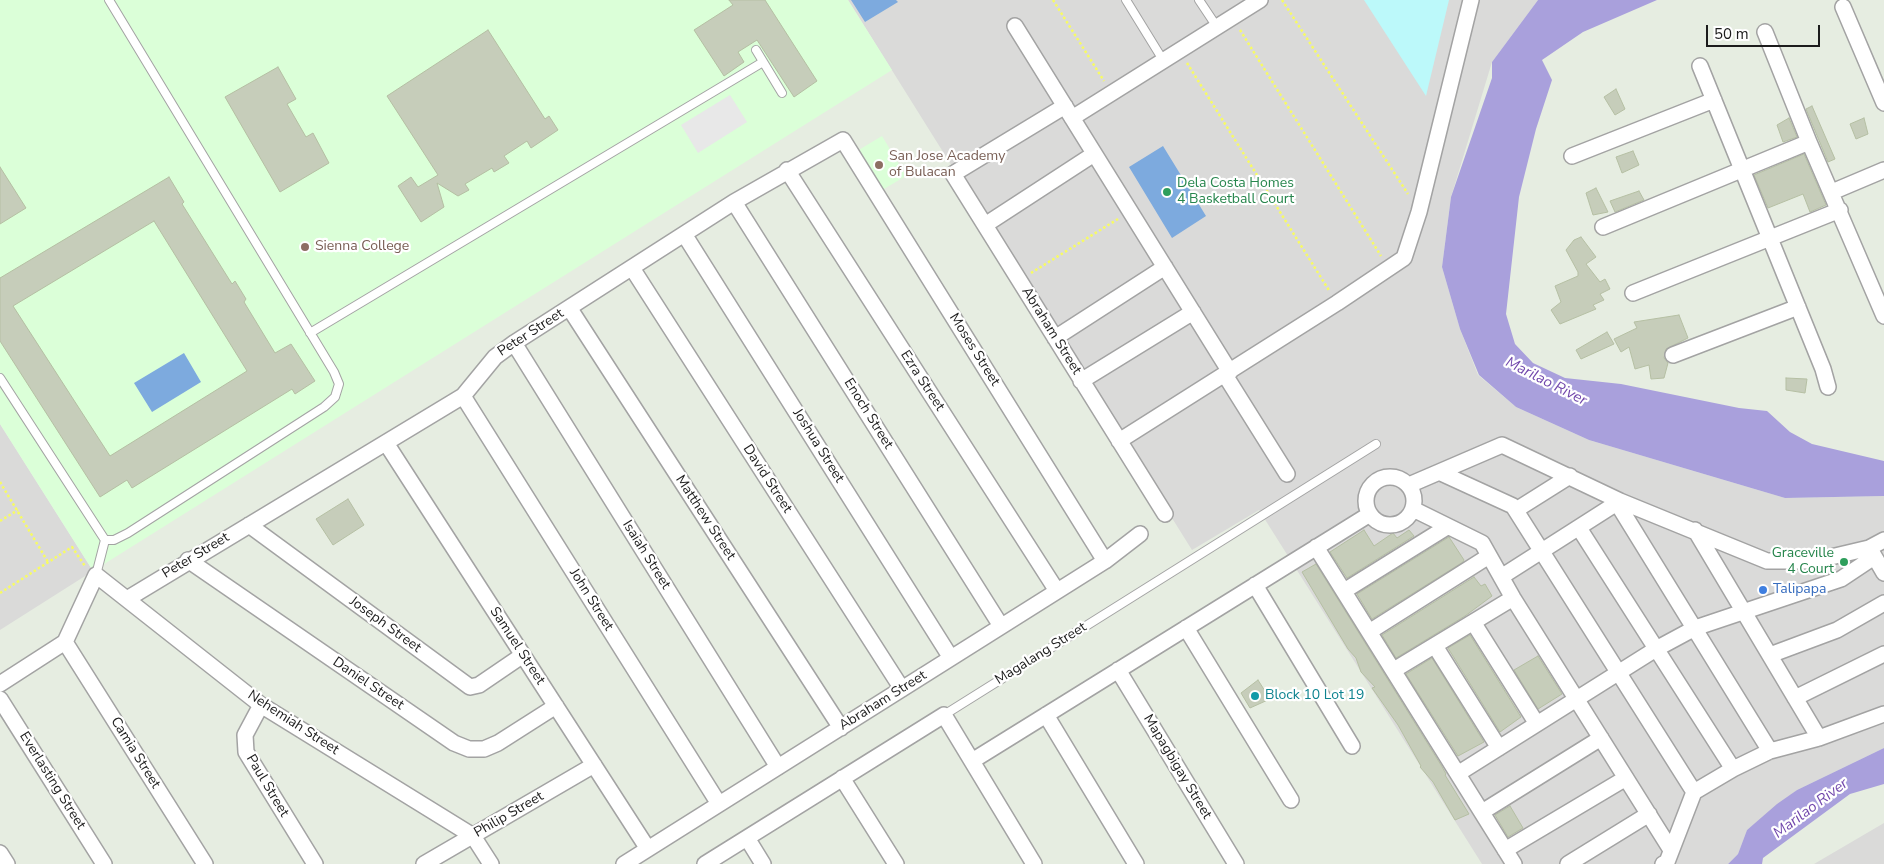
<!DOCTYPE html>
<style>
body{margin:0}
#map{position:relative;width:1884px;height:864px;overflow:hidden;background:#e6ede1;font-family:"Nunito Sans",sans-serif}
canvas{display:block}
.scale{position:absolute;left:1706px;top:25px;width:114px;height:22px;box-sizing:border-box;border:2px solid #1c1c1c;border-top:0;padding-left:6px;font-size:15px;line-height:18px;white-space:nowrap;color:#1c1c1c;-webkit-text-stroke:4px #fff;paint-order:stroke}
</style>
<div id="map">
<canvas width="1884" height="864"></canvas>
<div class="scale">50 m</div>
</div>
<script>
const context = document.querySelector('canvas').getContext('2d');
context.lineJoin = 'round';
function fillPath(path, color) {
  context.fillStyle = color;
  context.fill(path, 'evenodd');
}
function toPath(rows) {
  const path = new Path2D();
  for (const r of rows) {
    if (r.length === 3) {
      path.moveTo(r[0] + r[2], r[1]);
      path.arc(r[0], r[1], r[2], 0, 2 * Math.PI);
      continue;
    }
    path.moveTo(r[0], r[1]);
    for (let i = 2; i < r.length; i += 2) path.lineTo(r[i], r[i + 1]);
  }
  return path;
}
function trace(path, color, width, dash) {
  context.strokeStyle = color;
  context.lineWidth = width;
  context.lineCap = dash ? 'butt' : 'round';
  context.setLineDash(dash || []);
  context.stroke(path);
}
function label(font, color, halo, rows, align = 'center') {
  context.font = font + ' "Nunito Sans",sans-serif';
  context.lineWidth = 4.5;
  context.setLineDash([]);
  context.textBaseline = 'middle';
  context.strokeStyle = halo;
  context.fillStyle = color;
  for (const [text, x, y, turn = 0] of rows) {
    context.save();
    context.translate(x, y);
    context.rotate((+turn || 0) * Math.PI / 180);
    context.textAlign = isNaN(turn) ? turn : align;
    if (halo) context.strokeText(text, 0, 0);
    context.fillText(text, 0, 0);
    context.restore();
  }
}
fillPath(toPath([
 [848,0,1538,0,1492,62,1451,197,1442,267,1460,329,1478,375,1516,407,1589,440,1785,498,1884,496,1884,748,1797,790,1747,830,1738,854,1728,864,1482,864,1259,510,1192,550],
 [0,424,93,571,0,630],
 [1884,823,1884,864,1814,864]
]), '#dadad9');
fillPath(toPath([
 [0,0,848,0,892,70,93,571,0,424],
 [882,136,906,176,877,193,852,154]
]), '#dbffd8');
fillPath(toPath([
 [1364,0,1449,0,1426,96]
]), '#bcf9fa');
fillPath(toPath([
 [851,0,896,0,898,2,865,22],
 [1163,146,1206,216,1172,238,1129,167],
 [184,353,201,382,152,412,134,383]
]), '#7daade');
fillPath(toPath([
 [730,95,747,122,698,153,681,125]
]), '#e8e8e8');
fillPath(toPath([
 [1538,0,1657,0,1583,32,1542,60,1552,80,1536,129,1519,197,1506,314,1515,344,1533,363,1565,378,1621,384,1739,408,1767,411,1790,432,1812,444,1884,461,1884,496,1785,498,1589,440,1516,407,1479,375,1460,329,1442,267,1451,197,1492,78,1492,62],
 [1884,748,1884,784,1850,794,1763,858,1762,864,1728,864,1738,854,1747,830,1777,804,1797,790]
]), '#a9a0dc');
const building = toPath([
 [729,0,765,0,817,81,794,97,757,40,738,52,744,62,724,76,694,30,733,5,729,0],
 [488,30,545,119,549,116,558,130,531,148,527,141,504,156,509,163,494,172,492,168,465,184,469,190,458,196,437,183,444,207,421,222,398,186,411,177,418,187,438,175,387,96,488,30],
 [278,67,296,99,287,104,306,137,313,133,329,163,280,192,225,97,278,67],
 [1616,89,1625,109,1615,115,1604,97,1616,89],
 [1812,106,1835,159,1828,162,1806,109,1812,106],
 [1789,118,1797,137,1783,142,1777,125,1789,118],
 [1864,118,1868,134,1856,139,1850,124,1864,118],
 [1633,151,1639,165,1622,173,1616,157,1633,151],
 [1804,154,1826,205,1810,212,1803,194,1768,208,1754,175,1804,154],
 [0,167,26,208,0,224,0,167],
 [169,177,184,202,182,204,232,284,235,281,246,299,244,302,275,353,291,344,315,381,295,394,292,389,132,488,127,480,100,497,0,341,0,278,169,177],
 [154,221,247,371,110,456,13,306,154,221],
 [1596,188,1608,212,1593,215,1586,193,1596,188],
 [1639,191,1644,200,1615,212,1610,201,1639,191],
 [1581,237,1596,257,1586,264,1600,282,1605,279,1610,289,1600,294,1604,300,1593,305,1596,309,1560,324,1551,310,1561,302,1555,286,1578,276,1578,272,1566,250,1574,240,1581,237],
 [1679,315,1688,338,1666,349,1664,358,1668,363,1664,378,1651,379,1649,365,1635,369,1629,347,1621,352,1614,339,1637,328,1634,322,1679,315],
 [1607,332,1614,344,1581,359,1576,350,1607,332],
 [1786,378,1807,379,1805,393,1786,390,1786,378],
 [348,499,364,525,333,545,316,519,348,499],
 [1364,530,1374,546,1393,533,1397,538,1409,530,1414,536,1347,578,1330,552,1364,530],
 [1449,537,1464,560,1463,562,1372,619,1357,594,1449,537],
 [1316,564,1441,765,1446,774,1445,775,1469,814,1455,820,1433,782,1420,767,1421,766,1398,725,1372,688,1375,687,1361,672,1356,658,1348,649,1302,572,1316,564],
 [1474,577,1481,586,1485,584,1492,596,1465,616,1396,658,1382,635,1474,577],
 [1470,635,1521,717,1500,732,1448,648,1470,635],
 [1538,656,1562,694,1538,709,1514,670,1538,656],
 [1432,658,1484,742,1458,756,1406,674,1432,658],
 [1258,680,1270,699,1250,708,1241,693,1258,680],
 [1510,806,1523,828,1508,837,1495,815,1510,806]
]);
fillPath(building, '#c6cdba');
trace(building, '#b5bfa3', 1);
const lane = toPath([
 [1126,0,1163,60],
 [1199,0,1217,27],
 [756,50,782,93],
 [310,333,763,62],
 [0,378,105,540],
 [105,540,114,540,128,533,324,407,335,397,339,384,334,372,109,0],
 [96,575,105,540],
 [944,715,1376,444]
]);
const street = toPath([
 [1843,7,1884,103],
 [1015,26,1230,372],
 [1765,32,1809,142,1884,316],
 [1700,66,1823,369,1828,387],
 [1065,106,953,174,1165,514],
 [1072,118,1260,0],
 [1572,156,1714,100],
 [787,170,1057,591],
 [1832,192,1884,170],
 [734,202,1001,626],
 [985,225,1094,154],
 [1603,227,1809,142],
 [684,234,951,658],
 [632,268,902,689],
 [1633,293,1840,210],
 [570,309,841,728],
 [1055,338,1165,267],
 [514,343,778,767],
 [1673,355,1798,307],
 [1225,375,1287,474],
 [1081,381,1193,312],
 [463,396,719,804],
 [1119,441,1337,303,1404,258,1419,212,1471,0],
 [386,443,648,849],
 [1441,473,1513,506,1694,792],
 [1390,501,24],
 [1409,485,1502,445,1620,501,1767,561,1814,561,1869,548,1884,540],
 [1617,503,1770,751],
 [1413,509,1482,543,1513,598,1671,850],
 [1516,510,1570,476],
 [249,525,470,687,479,685,523,655],
 [1579,528,1733,769],
 [1695,530,1819,738],
 [1316,547,1514,864],
 [1870,549,1884,573],
 [188,560,454,743,469,749,484,749,498,743,556,706],
 [1501,577,1620,501],
 [1255,585,1352,746],
 [1344,591,1447,527],
 [127,599,463,396,495,357,514,343,734,202,843,140,1105,561],
 [1473,622,1537,724],
 [1186,628,1291,800],
 [1369,632,1489,556],
 [65,642,96,575,261,705,473,836,491,864],
 [65,642,205,864],
 [1435,646,1499,748],
 [1770,655,1837,630,1884,603],
 [1118,670,1236,864],
 [1394,670,1513,598],
 [0,684,65,642],
 [1795,698,1884,654],
 [0,699,104,864],
 [261,705,245,735,246,752,315,864],
 [1046,715,1136,864],
 [972,761,1370,514],
 [1459,773,1656,649,1695,628,1841,579,1874,557],
 [842,778,896,864],
 [1482,812,1601,738],
 [747,838,763,864],
 [1505,850,1626,778],
 [0,853,7,864],
 [424,864,594,765],
 [624,864,1105,561,1140,534],
 [705,864,944,715,1034,864],
 [1568,864,1649,814],
 [1663,864,1667,862,1694,792,1733,769,1770,751,1819,738,1884,714]
]);
trace(lane, '#a3a3a3', 10);
trace(street, '#a3a3a3', 18);
trace(toPath([
 [1053,0,1104,81],
 [1282,0,1408,194],
 [1240,30,1381,256],
 [1187,63,1330,292],
 [1031,273,1118,219],
 [0,482,48,562],
 [0,521,18,510],
 [0,593,72,547,85,566]
]), '#f7fb64', 2.5, [2.5, 2.5]);
trace(lane, '#fff', 8);
trace(street, '#fff', 15);
for (const [x, y, r, color] of [
 [879,165,5,"#8d6e63"],
 [1167,192,5,"#2e9e5b"],
 [305,247,5,"#8d6e63"],
 [1844,562,5,"#2e9e5b"],
 [1763,590,5,"#3f7fe0"],
 [1255,696,5,"#0f9aa8"]
]) {
  const dot = new Path2D();
  dot.arc(x, y, r, 0, 2 * Math.PI);
  context.fillStyle = color;
  context.fill(dot);
  trace(dot, '#fff', 2);
}
label('14px', '#785e54', '#fff', [
 ["San Jose Academy",889,157],
 ["of Bulacan",889,173],
 ["Sienna College",315,247]
], 'left');
label('14px', '#27864d', '#fff', [
 ["Dela Costa Homes",1177,184],
 ["4 Basketball Court",1177,200],
 ["Graceville",1834,554,"right"],
 ["4 Court",1834,570,"right"]
], 'left');
label('14px', '#1c1c1c', '#fff', [
 ["Abraham Street",1051,331,58],
 ["Peter Street",531,333,-33],
 ["Moses Street",974,350,58],
 ["Ezra Street",922,381,57],
 ["Enoch Street",868,414,58],
 ["Joshua Street",818,446,58],
 ["David Street",767,479,57],
 ["Matthew Street",705,518,57],
 ["Isaiah Street",646,555,58],
 ["Peter Street",196,556,-31],
 ["John Street",591,600,58],
 ["Joseph Street",385,625,36],
 ["Samuel Street",517,646,57],
 ["Magalang Street",1041,654,-32],
 ["Daniel Street",368,684,34],
 ["Abraham Street",883,701,-32],
 ["Nehemiah Street",293,723,33],
 ["Camia Street",135,753,58],
 ["Mapagbigay Street",1177,767,59],
 ["Everlasting Street",52,781,58],
 ["Paul Street",267,786,59],
 ["Philip Street",509,815,-30]
]);
label('14px', '#366cbe', '#fff', [
 ["Talipapa",1773,590]
], 'left');
label('14px', '#0d838f', '#fff', [
 ["Block 10 Lot 19",1265,696]
], 'left');
label('italic 15px', '#7248ac', '#fff', [
 ["Marilao River",1546,382,27],
 ["Marilao River",1811,809,-37]
]);
</script>
